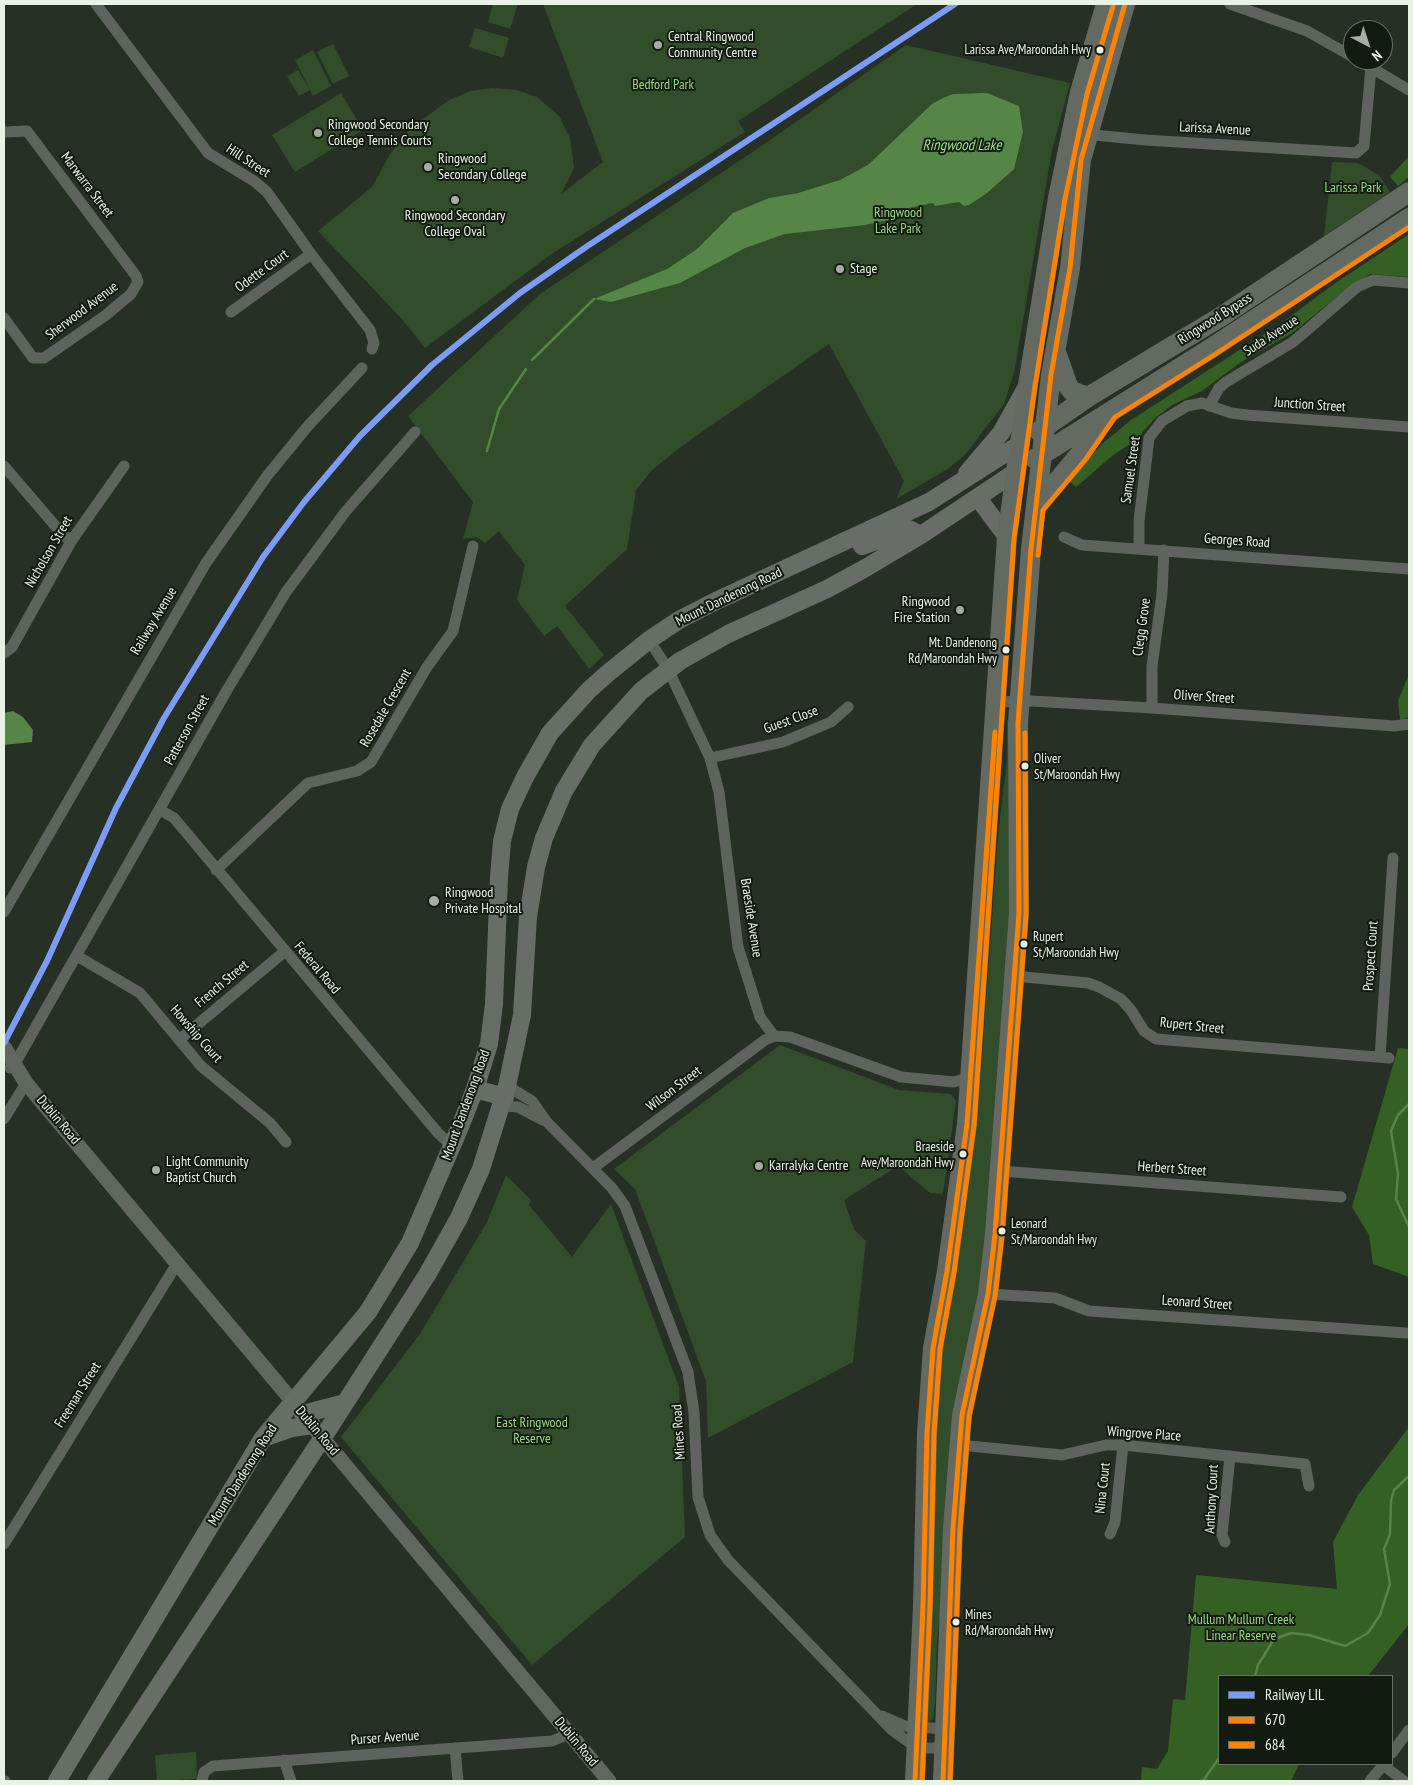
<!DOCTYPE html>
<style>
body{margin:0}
#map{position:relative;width:1413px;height:1785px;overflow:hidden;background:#273024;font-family:"PT Sans Narrow",sans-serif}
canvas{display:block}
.frame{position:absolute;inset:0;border:5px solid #e8f3e5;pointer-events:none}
.legend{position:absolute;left:1218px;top:1675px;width:175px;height:90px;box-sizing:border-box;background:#131a10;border:1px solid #687165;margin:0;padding:6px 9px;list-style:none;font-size:15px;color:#e8f3e5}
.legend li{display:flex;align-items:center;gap:10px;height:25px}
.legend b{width:25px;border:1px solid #687165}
.north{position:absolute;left:1343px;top:20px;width:50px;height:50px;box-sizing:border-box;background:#131a10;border:1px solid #687165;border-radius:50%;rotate:140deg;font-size:14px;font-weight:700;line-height:20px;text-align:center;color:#e8f3e5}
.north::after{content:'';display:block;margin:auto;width:18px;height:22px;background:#a4afa1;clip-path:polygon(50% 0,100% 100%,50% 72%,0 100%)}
</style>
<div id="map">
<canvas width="1413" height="1785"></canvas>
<div class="frame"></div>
<ul class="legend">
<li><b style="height:6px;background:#7b9cf8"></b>Railway LIL</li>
<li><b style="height:6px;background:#ff8200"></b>670</li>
<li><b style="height:6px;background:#ff8200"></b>684</li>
</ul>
<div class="north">N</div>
</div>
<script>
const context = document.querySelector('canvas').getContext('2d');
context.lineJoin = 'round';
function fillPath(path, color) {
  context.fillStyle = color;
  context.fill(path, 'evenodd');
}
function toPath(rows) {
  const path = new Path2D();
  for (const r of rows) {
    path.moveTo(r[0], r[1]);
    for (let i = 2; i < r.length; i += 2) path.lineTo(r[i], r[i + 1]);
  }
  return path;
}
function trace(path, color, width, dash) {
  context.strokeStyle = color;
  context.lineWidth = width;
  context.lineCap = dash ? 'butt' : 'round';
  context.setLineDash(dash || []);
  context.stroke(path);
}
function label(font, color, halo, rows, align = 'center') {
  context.font = font + ' "PT Sans Narrow",sans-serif';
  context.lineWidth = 4;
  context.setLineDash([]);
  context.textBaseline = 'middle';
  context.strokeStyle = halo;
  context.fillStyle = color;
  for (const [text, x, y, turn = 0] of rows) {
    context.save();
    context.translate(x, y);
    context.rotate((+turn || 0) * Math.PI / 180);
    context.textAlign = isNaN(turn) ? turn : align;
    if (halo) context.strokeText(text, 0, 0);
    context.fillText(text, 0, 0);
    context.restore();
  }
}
fillPath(toPath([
 [493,4,518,4,510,29,488,22],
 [543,4,917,4,738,121,745,132,550,255,425,348,401,318,318,231,372,187,390,154,410,129,449,100,470,91,492,88,517,90,537,97,559,116,570,138,574,168,561,194,603,162],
 [475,28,509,38,503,58,469,47],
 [333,44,349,76,333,84,317,52],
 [906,45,1070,83,1052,150,1014,373,1004,404,964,456,946,470,896,499,904,481,829,344,686,443,652,470,636,490,627,549,565,606,604,655,589,669,557,626,544,636,517,600,525,565,499,531,485,543,476,537,463,539,473,502,408,416,540,294,757,149],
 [313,50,331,86,313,96,295,60],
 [298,70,310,90,299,96,287,76],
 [341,93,363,130,295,172,272,135],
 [1332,162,1358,163,1379,175,1390,192,1324,236],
 [1007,720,1011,720,1013,892,992,1186,937,1642,935,1704,933,1719,929,1722,926,1721,932,1503,942,1349,980,1085,998,835,1007,761],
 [780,1045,899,1090,951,1094,956,1101,943,1194,930,1193,898,1166,844,1200,854,1229,866,1241,853,1362,708,1438,706,1381,635,1189,614,1169],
 [506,1175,531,1200,529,1205,572,1257,611,1204,679,1387,685,1537,532,1665,341,1437,420,1334,486,1224],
 [196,1752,197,1779,157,1781,155,1755]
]), '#324d2a');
fillPath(toPath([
 [1409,156,1409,177,1398,186,1390,177],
 [1409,234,1409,277,1370,274,1332,301,1292,333,1241,362,1202,391,1172,405,1154,419,1136,440,1112,456,1076,487,1069,481,1103,443,1131,420,1283,322,1334,284],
 [1409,674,1409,717,1400,720,1398,701],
 [1398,1048,1409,1049,1409,1277,1373,1264,1369,1235,1352,1207],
 [1409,1427,1409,1624,1368,1676,1219,1676,1219,1764,1299,1764,1291,1781,1141,1781,1142,1767,1157,1769,1168,1751,1173,1699,1185,1700,1196,1575,1337,1589,1333,1542,1358,1495]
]), '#346024');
fillPath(toPath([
 [987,93,1019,106,1023,132,1014,169,987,193,969,205,964,206,959,202,935,206,933,203,904,209,903,217,865,225,785,234,745,248,680,283,611,302,594,299,667,269,696,250,733,213,769,198,798,193,840,180,868,165,932,104,943,98,953,94],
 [13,711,23,717,33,730,32,742,4,745,4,713]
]), '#558547');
trace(toPath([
 [532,360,594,299],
 [487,451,499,409,526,369],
 [1409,1104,1398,1115,1391,1131,1398,1174,1396,1199,1409,1227],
 [1255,1676,1258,1665,1274,1639,1291,1633,1309,1635,1345,1646,1368,1633,1380,1615,1390,1584,1384,1549,1390,1534,1391,1501,1394,1490,1409,1476],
 [1203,1781,1219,1758]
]), '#558547', 2.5);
trace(toPath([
 [96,4,208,153,254,181,267,192,311,254,370,330,374,343,372,349],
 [1230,4,1307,31,1353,57],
 [1358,60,1409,90],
 [4,132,27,131,136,276,138,282,131,294,106,315,44,358,33,358,4,318],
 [1084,134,1145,140,1356,153,1364,146,1371,67],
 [231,312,311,254],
 [1209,406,1219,388,1226,382,1293,342,1357,287,1373,280,1409,283],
 [4,466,64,536,72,540],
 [1064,537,1082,545,1409,569],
 [1139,549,1139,521,1149,438,1162,421,1187,406,1202,403,1231,413,1247,415,1409,427],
 [649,640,668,669,710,758,719,792,738,947,760,1017,768,1028,774,1036,790,1037,901,1077,954,1082,971,1077],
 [4,653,12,647,72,540,124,466],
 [995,702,1031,701,1152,708,1394,726,1409,724],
 [1152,708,1152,666,1162,594,1164,550],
 [710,758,783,742,831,722,848,707],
 [160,810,174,818,438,1133,452,1146],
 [216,870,308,783,357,771,371,762,427,667,453,631,473,546],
 [4,912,206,563,267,476,307,427,362,368],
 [77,956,140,993,201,1066,270,1123,286,1142],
 [1014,976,1088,983,1099,987,1121,999,1131,1010,1144,1031,1156,1039,1389,1058],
 [179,1040,284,952],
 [1380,1057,1393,858],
 [10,1068,17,1060,227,690,286,592,346,511,415,432],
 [507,1086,532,1101,546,1121,612,1188,625,1206,688,1372,694,1413,698,1497,710,1535,728,1560,892,1730,917,1748,944,1748],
 [502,1106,518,1107,543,1120],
 [4,1119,26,1083],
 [593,1168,765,1040,774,1036],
 [1000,1171,1341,1197],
 [988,1294,1055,1298,1089,1311,1406,1333],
 [959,1445,1062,1455,1106,1445,1123,1445,1305,1464,1309,1486],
 [1110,1534,1115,1522,1123,1445],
 [1225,1542,1222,1535,1230,1456],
 [4,1544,178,1262],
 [882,1716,905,1726,945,1729],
 [455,1748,458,1781],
 [1392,1753,1409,1730],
 [284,1760,291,1781],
 [1383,1765,1404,1781],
 [4,1781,5,1781],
 [202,1781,204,1772,213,1766,552,1741,569,1734],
 [1370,1781,1384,1764]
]), '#5f635e', 11);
trace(toPath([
 [4,1047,26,1083,299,1409],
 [315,1429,609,1781]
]), '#616660', 15);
trace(toPath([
 [967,473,1001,433,1026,388],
 [978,498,1007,537],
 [862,546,909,529,921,535],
 [475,1089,505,1097],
 [303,1414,345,1403],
 [263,1438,292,1428,312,1425],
 [57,1781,263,1438,368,1312,410,1243,460,1127,475,1089,489,1044,494,1004,499,877,502,841,510,809,525,777,550,733,589,690,608,673,649,640,679,620,714,602,929,502,1020,444],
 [96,1781,331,1425,427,1275,459,1218,481,1169,507,1086,522,1015,528,917,536,867,544,838,564,791,592,745,641,691,680,661,728,634,827,589,862,570,921,535,1017,471]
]), '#686d67', 18);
trace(toPath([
 [1056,352,1068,386,1072,391,1088,397],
 [1039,431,1088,397,1222,316,1409,192],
 [1035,459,1210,349,1409,218],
 [1036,507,1080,454,1104,419],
 [915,1781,923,1606,927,1433,933,1348,947,1271,967,1124,1007,537,1028,385,1058,198,1080,92,1106,4],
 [943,1781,953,1529,962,1415,988,1294,995,1234,1019,913,1018,723,1031,549,1051,375,1070,268,1081,160,1125,4]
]), '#646a62', 20);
trace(toPath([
 [915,1781,923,1606,927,1433,933,1348,947,1271,967,1124,995,732],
 [943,1781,953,1529,962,1415,988,1294,995,1234,1019,913,1018,723,1031,549,1051,375,1070,268,1081,160,1125,4]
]), '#ff8200', 5);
trace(toPath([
 [1038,555,1043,510,1086,459,1115,417,1214,355,1409,227],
 [922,1781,930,1606,934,1433,940,1349,954,1272,974,1125,1014,538,1035,386,1065,199,1087,94,1113,6],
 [950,1781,960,1529,969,1416,995,1296,1002,1235,1026,914,1025,733]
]), '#ff8200', 5);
trace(toPath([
 [4,1043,47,961,116,808,164,718,263,557,304,502,360,436,432,365,520,293,586,247,955,4]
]), '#7b9cf8', 6);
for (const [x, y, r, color] of [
 [658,45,5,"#a4afa1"],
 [1100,50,4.5,"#e8f3e5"],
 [318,133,5,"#a4afa1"],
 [428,167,5,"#a4afa1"],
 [455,200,5,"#a4afa1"],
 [840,269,5,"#a4afa1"],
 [960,610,5,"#a4afa1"],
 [1006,650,4.5,"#e8f3e5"],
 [1025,766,4.5,"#e8f3e5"],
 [434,901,6,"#a4afa1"],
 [1024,944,4.5,"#e8f3e5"],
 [963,1154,4.5,"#e8f3e5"],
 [759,1166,5,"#a4afa1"],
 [156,1170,5,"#a4afa1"],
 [1002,1231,4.5,"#e8f3e5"],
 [956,1622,4.5,"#e8f3e5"]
]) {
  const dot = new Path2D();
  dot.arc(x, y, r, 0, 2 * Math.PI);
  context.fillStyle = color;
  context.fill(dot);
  trace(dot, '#131a10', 2);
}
label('13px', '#e8f3e5', '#131a10', [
 ["Larissa Ave/Maroondah Hwy",1091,50,"right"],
 ["Mt. Dandenong",997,643,"right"],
 ["Rd/Maroondah Hwy",997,659,"right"],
 ["Oliver",1034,759],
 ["St/Maroondah Hwy",1034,775],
 ["Rupert",1033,937],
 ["St/Maroondah Hwy",1033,953],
 ["Braeside",954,1147,"right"],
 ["Ave/Maroondah Hwy",954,1163,"right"],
 ["Leonard",1011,1224],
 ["St/Maroondah Hwy",1011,1240],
 ["Mines",965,1615],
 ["Rd/Maroondah Hwy",965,1631]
], 'left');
label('14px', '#e8f3e5', '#131a10', [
 ["Central Ringwood",668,37],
 ["Community Centre",668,53],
 ["Ringwood Secondary",328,125],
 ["College Tennis Courts",328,141],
 ["Ringwood",438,159],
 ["Secondary College",438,175],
 ["Ringwood Secondary",455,216,"center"],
 ["College Oval",455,232,"center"],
 ["Stage",850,269],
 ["Ringwood",950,602,"right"],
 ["Fire Station",950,618,"right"],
 ["Ringwood",445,893],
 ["Private Hospital",445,909],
 ["Light Community",166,1162],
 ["Baptist Church",166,1178],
 ["Karralyka Centre",769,1166]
], 'left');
label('14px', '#95db7e', '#131a10', [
 ["Bedford Park",663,85],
 ["Larissa Park",1353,188],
 ["Ringwood",898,213],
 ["Lake Park",898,229],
 ["East Ringwood",532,1423],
 ["Reserve",532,1439],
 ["Mullum Mullum Creek",1241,1620],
 ["Linear Reserve",1241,1636]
]);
label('14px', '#e8f3e5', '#131a10', [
 ["Larissa Avenue",1215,129,3],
 ["Hill Street",248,161,33],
 ["Marwarra Street",87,185,53],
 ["Odette Court",262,271,-36],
 ["Sherwood Avenue",82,311,-37],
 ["Ringwood Bypass",1215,319,-32],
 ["Suda Avenue",1271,336,-33],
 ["Junction Street",1310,405,4],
 ["Samuel Street",1131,470,-82],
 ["Georges Road",1237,541,4],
 ["Nicholson Street",49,552,-60],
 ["Mount Dandenong Road",729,597,-26],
 ["Railway Avenue",154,621,-59],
 ["Clegg Grove",1142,627,-82],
 ["Oliver Street",1204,697,4],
 ["Rosedale Crescent",386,708,-60],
 ["Guest Close",791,720,-20],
 ["Patterson Street",187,730,-61],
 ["Braeside Avenue",751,918,81],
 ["Prospect Court",1371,956,-86],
 ["Federal Road",317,968,50],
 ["French Street",222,984,-40],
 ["Rupert Street",1192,1026,6],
 ["Howship Court",196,1034,49],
 ["Wilson Street",674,1089,-37],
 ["Mount Dandenong Road",466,1105,-70],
 ["Dublin Road",58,1120,50],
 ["Herbert Street",1172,1169,4],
 ["Leonard Street",1197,1303,4],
 ["Freeman Street",78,1395,-58],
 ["Dublin Road",317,1431,50],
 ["Mines Road",679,1432,-94],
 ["Wingrove Place",1144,1434,4],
 ["Mount Dandenong Road",243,1475,-58],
 ["Nina Court",1103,1488,-84],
 ["Anthony Court",1212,1499,-87],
 ["Purser Avenue",385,1738,-4],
 ["Dublin Road",576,1742,50]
]);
label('italic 15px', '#9be185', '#131a10', [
 ["Ringwood Lake",962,146]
]);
</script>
